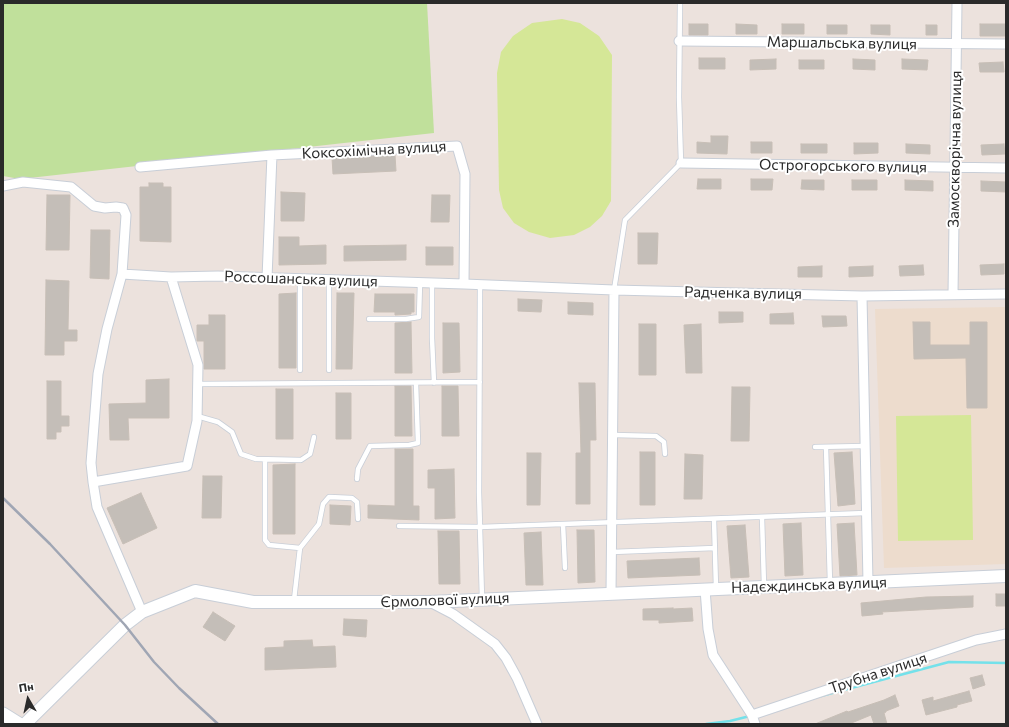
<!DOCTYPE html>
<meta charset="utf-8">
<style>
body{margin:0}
#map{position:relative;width:1009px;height:727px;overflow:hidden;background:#ece2dd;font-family:Commissioner,sans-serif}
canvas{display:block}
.frame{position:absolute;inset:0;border:4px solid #2a2a2a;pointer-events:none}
.north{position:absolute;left:8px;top:679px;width:40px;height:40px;-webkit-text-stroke:3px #fff;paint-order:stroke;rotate:351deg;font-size:11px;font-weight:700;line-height:16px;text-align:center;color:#2a2a2a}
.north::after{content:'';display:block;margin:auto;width:14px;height:18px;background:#2a2a2a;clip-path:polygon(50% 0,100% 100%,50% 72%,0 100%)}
</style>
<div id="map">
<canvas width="1009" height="727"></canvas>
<div class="frame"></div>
<div class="north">Пн</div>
</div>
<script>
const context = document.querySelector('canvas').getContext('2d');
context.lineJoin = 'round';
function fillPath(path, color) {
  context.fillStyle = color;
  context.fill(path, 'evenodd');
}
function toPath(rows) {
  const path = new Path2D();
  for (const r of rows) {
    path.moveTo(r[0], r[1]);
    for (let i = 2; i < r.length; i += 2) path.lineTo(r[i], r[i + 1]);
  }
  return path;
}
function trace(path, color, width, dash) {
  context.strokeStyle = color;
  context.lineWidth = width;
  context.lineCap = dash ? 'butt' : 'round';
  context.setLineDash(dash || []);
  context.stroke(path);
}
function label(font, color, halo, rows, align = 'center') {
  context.font = font + ' Commissioner,sans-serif';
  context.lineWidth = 4;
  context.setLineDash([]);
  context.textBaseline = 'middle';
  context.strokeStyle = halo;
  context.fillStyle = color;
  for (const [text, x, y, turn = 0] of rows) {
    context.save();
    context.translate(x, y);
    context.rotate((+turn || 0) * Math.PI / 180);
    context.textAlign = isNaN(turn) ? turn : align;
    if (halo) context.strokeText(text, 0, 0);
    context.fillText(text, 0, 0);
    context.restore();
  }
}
fillPath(toPath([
 [1006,307,1006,564,884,568,875,309]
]), '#eddccd');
fillPath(toPath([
 [3,3,427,3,434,133,20,179,3,176]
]), '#c0e09b');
fillPath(toPath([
 [562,19,580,23,599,36,612,55,611,201,602,216,590,227,574,235,550,238,529,232,514,223,503,208,499,190,497,73,501,52,513,36,532,23],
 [971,415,973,540,898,541,896,416]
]), '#d5e797');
trace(toPath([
 [821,696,949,662,1006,663],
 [706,724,730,721,750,716]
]), '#74e1ea', 2.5);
const building = toPath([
 [689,24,708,24,708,35,689,35,689,24],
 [736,24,757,25,757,34,736,34,736,24],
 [782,24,804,24,804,34,782,34,782,24],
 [980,24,1005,24,1005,36,980,36,980,24],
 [827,25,847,25,847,34,827,34,827,25],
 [871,25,890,25,890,35,871,34,871,25],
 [926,25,937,25,937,35,926,35,926,25],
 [699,58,725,58,725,69,699,69,699,58],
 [776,59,776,69,750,70,750,60,776,59],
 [853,59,875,60,875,70,853,69,853,59],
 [902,59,928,60,927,70,902,69,902,59],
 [799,60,824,60,824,69,799,69,799,60],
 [1003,62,1004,72,980,72,979,63,1003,62],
 [711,136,728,136,727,154,697,153,697,142,711,143,711,136],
 [751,142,772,142,772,153,751,153,751,142],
 [854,143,878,143,878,153,854,154,854,143],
 [801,144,827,144,827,153,801,153,801,144],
 [906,144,930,145,930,154,906,153,906,144],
 [1004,144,1005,154,982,155,981,145,1004,144],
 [395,155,396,171,333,174,332,158,395,155],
 [698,179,721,179,721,189,697,189,698,179],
 [751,179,773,179,772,190,751,190,751,179],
 [802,180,824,180,824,190,801,189,802,180],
 [852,180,877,180,877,190,852,190,852,180],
 [905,180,933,181,933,191,905,190,905,180],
 [981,181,1006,182,1006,192,981,191,981,181],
 [149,183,163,183,163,187,171,187,171,242,140,241,140,187,149,187,149,183],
 [281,192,305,193,304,221,281,221,281,192],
 [47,195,70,195,69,250,46,250,47,195],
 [432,195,450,195,449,222,431,222,432,195],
 [91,230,110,230,109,279,90,278,91,230],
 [638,233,658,233,657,264,638,264,638,233],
 [279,237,299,237,299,246,326,245,326,264,279,265,279,237],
 [406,245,406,260,344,261,344,246,406,245],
 [426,247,453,247,453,265,426,265,426,247],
 [1004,264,1004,274,981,275,980,265,1004,264],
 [923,265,924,275,900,276,899,266,923,265],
 [822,266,822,277,798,277,798,267,822,266],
 [873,266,873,276,849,277,849,267,873,266],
 [46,280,69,281,68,330,77,330,77,341,64,341,64,355,45,355,46,280],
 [296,293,296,368,279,368,279,294,296,293],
 [337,293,354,293,352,369,336,369,337,293],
 [375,294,414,294,414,312,411,312,411,314,395,315,395,312,374,312,375,294],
 [518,299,542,300,541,312,518,311,518,299],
 [568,302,593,303,593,315,568,314,568,302],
 [719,312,743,312,743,322,719,323,719,312],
 [793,313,794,324,770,324,770,314,793,313],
 [209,315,225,315,225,369,204,369,204,341,197,341,197,325,209,325,209,315],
 [822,316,846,316,847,326,823,327,822,316],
 [411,322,412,373,395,373,395,323,411,322],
 [913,322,930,322,930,345,970,345,970,322,987,322,987,408,967,408,966,358,914,359,913,322],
 [443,323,459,323,460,372,443,373,443,323],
 [639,324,656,324,656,375,639,375,639,324],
 [701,324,702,373,686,373,684,325,701,324],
 [169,379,169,418,128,418,129,440,110,440,109,404,146,403,146,380,169,379],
 [47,381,61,381,61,416,69,416,69,426,61,426,61,432,56,432,56,439,47,439,47,381],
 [579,383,595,383,596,440,590,440,590,504,576,504,576,453,581,453,579,383],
 [395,386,411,386,412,436,395,436,395,386],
 [442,386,458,386,459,436,442,436,442,386],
 [732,387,750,387,749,441,731,441,732,387],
 [276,389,293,389,293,439,276,439,276,389],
 [336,393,351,393,351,439,336,439,336,393],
 [395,449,413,449,413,506,419,506,419,520,368,518,368,505,395,506,395,449],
 [640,452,655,452,655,505,640,505,640,452],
 [852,452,855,504,838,506,834,453,852,452],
 [527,453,541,453,540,505,527,505,527,453],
 [685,454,703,455,702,499,684,499,685,454],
 [295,464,295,534,273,534,273,465,295,464],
 [454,469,455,518,435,519,435,488,428,488,428,470,454,469],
 [203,476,222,476,221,518,202,518,203,476],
 [141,493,157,528,123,544,107,508,141,493],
 [330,505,351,506,350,525,330,524,330,505],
 [801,523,803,575,785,576,783,524,801,523],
 [854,523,857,575,840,576,837,524,854,523],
 [745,525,749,577,731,578,727,526,745,525],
 [577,530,594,530,595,582,578,583,577,530],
 [438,531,459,531,460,584,439,584,438,531],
 [541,532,543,585,526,585,524,533,541,532],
 [699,558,700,575,628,578,627,561,699,558],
 [996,594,1006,594,1006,606,996,606,996,594],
 [973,596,973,607,882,612,883,614,862,616,861,603,926,597,973,596],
 [673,608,673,609,692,608,693,621,659,623,659,620,643,620,643,609,673,608],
 [213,612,235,626,225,641,203,627,213,612],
 [344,619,367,620,366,637,343,635,344,619],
 [312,640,313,647,335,646,336,667,265,670,265,648,284,647,284,641,312,640],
 [982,675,985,685,973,689,970,678,982,675],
 [969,691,972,701,957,705,957,707,926,715,922,700,933,697,933,701,969,691],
 [895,695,899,706,886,711,886,712,884,713,887,724,874,724,871,715,849,724,815,724,847,711,848,712,884,700,895,695]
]);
fillPath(building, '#c4beb8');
trace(building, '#c7beb6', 1);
const service = toPath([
 [300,279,300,370],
 [432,283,432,338,434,383],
 [480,285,479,492,482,599],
 [614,290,625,220,681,163,679,97,680,3],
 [369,319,406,319,419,317,420,283],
 [329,370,329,280],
 [198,384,480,382],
 [197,416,218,422,232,432,241,454,256,459,301,460,310,454,314,437],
 [613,435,656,436,664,442,665,454],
 [815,447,865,446],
 [826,447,830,583],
 [265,460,265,540,269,545,300,548],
 [357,479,358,469,370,446,409,445,418,443,416,383],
 [762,517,764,586],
 [714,519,716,588],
 [563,524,565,568],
 [399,526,480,527,866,513],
 [612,552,715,548],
 [294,600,300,548,319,524,323,504,329,497,352,498,357,502,358,519]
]);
const minor = toPath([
 [679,41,1006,44],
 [681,163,1006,168],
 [140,167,272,155,457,146,465,174,464,284],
 [3,186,23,182,71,187,94,206,105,208,116,207,123,208,126,215,122,274,107,329,98,374,91,463,93,482,97,507,142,612],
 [122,274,171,277,218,276,464,284,614,290,862,296,1006,294],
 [267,278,272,155],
 [953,294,957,3],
 [862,296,868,582],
 [93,482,187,466,197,421,198,365,171,277],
 [705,589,708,629,713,655,752,715,755,724],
 [611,593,614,290],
 [430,602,453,614,495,644,506,658,517,678,537,724],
 [752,715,976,640,1006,634]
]);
const tertiary = toPath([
 [25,724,125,625,142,612,195,591,253,602,430,602,1006,576]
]);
const secondary = toPath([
 [3,714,19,724]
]);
trace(service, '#c8ced7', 6);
trace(minor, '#c8ced7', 11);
trace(tertiary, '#c8ced7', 14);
trace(secondary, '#c8ced7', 15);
trace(service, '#fff', 4.5);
trace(minor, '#fff', 9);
trace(tertiary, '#fff', 12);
trace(secondary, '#fff', 13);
trace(toPath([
 [3,498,50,544,125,625,154,662,179,688,218,724]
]), '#a0a6b4', 2.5);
label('15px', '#2a2a2a', '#fff', [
 ["Маршальська вулиця",842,43,1],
 ["Замоскворічна вулиця",955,149,-89],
 ["Коксохімічна вулиця",374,150,-3],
 ["Острогорського вулиця",843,166,1],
 ["Россошанська вулиця",301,279,2],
 ["Радченка вулиця",743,293,1],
 ["Надєждинська вулиця",809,585,-2],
 ["Єрмолової вулиця",445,600,-2],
 ["Трубна вулиця",878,673,-18]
]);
</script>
